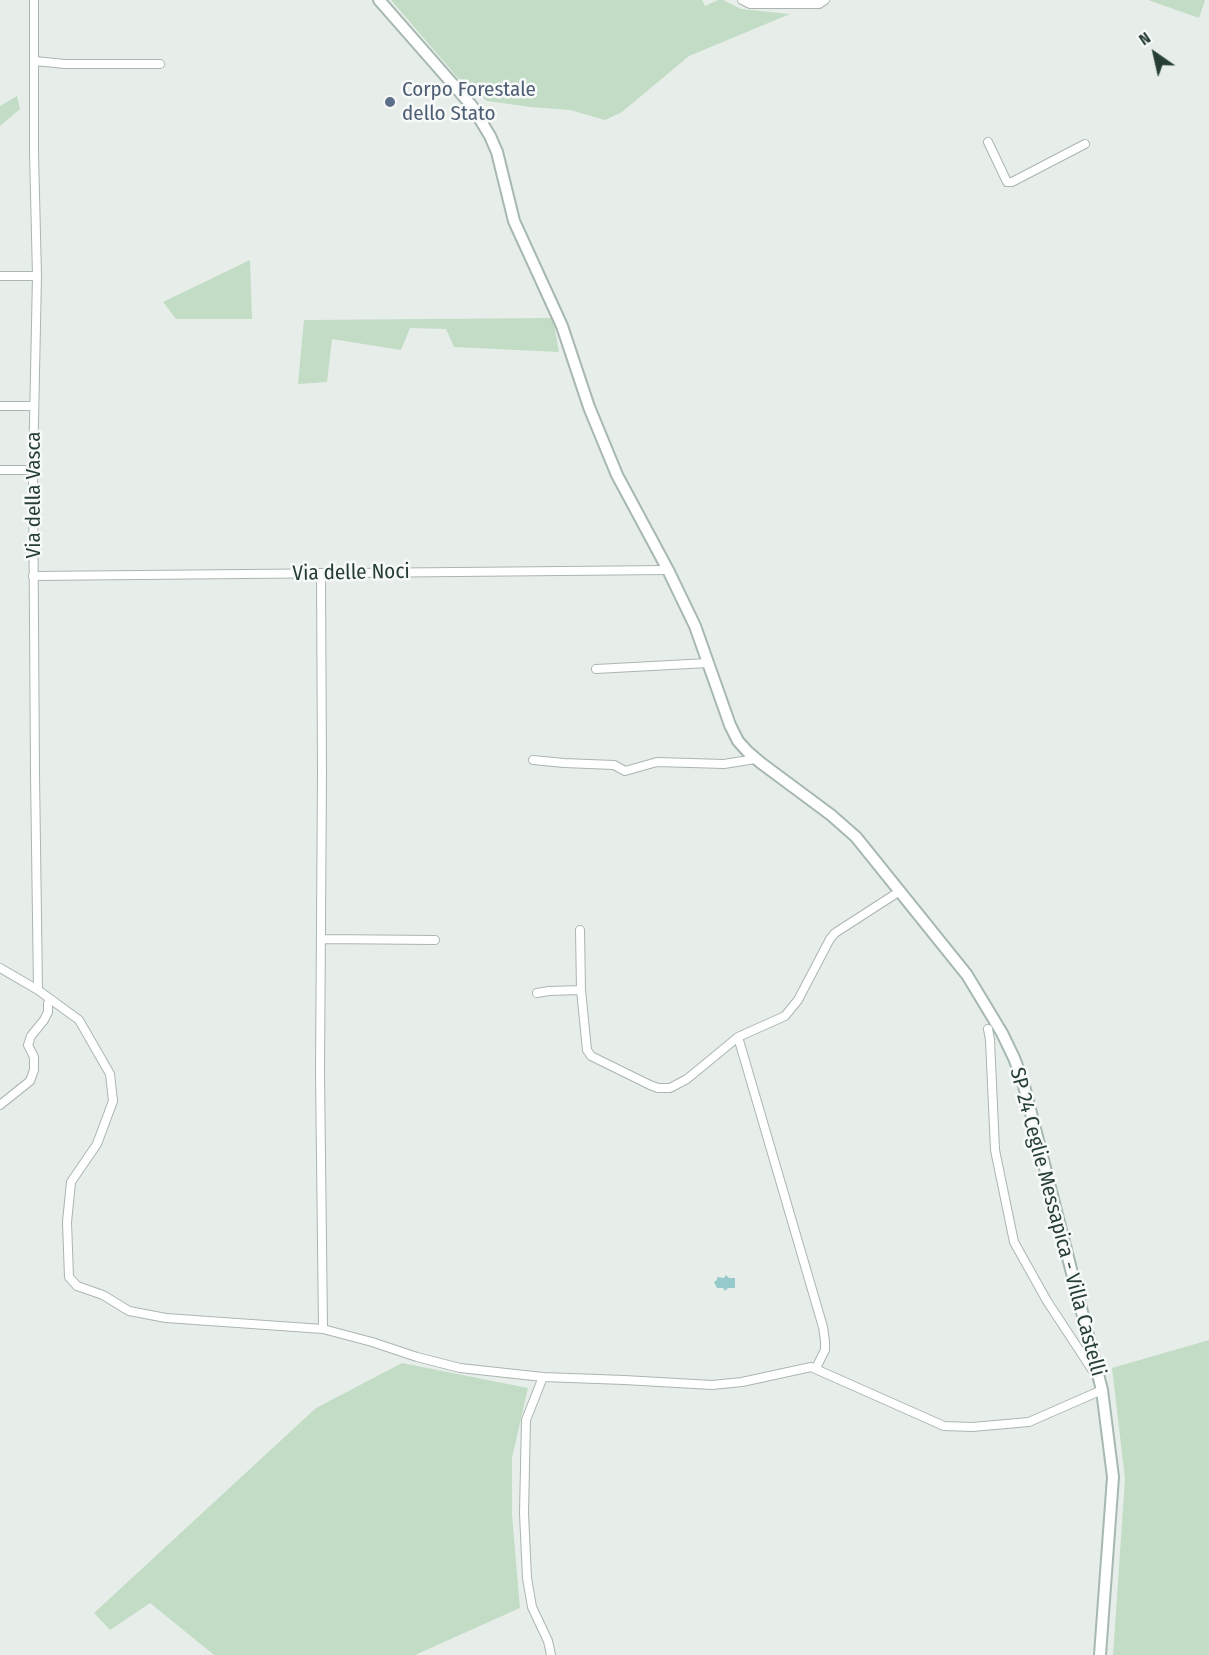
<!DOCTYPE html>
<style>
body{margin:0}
#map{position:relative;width:1209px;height:1655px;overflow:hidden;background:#e7eeea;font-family:"Fira Sans Condensed",sans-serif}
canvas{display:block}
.north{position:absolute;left:1125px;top:24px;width:60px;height:60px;-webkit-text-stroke:4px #f7faf8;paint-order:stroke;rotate:326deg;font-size:16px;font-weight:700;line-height:24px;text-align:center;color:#273e35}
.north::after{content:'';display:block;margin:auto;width:21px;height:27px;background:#273e35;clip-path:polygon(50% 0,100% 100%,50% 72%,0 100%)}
</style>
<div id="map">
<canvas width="1209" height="1655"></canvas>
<div class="north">N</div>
</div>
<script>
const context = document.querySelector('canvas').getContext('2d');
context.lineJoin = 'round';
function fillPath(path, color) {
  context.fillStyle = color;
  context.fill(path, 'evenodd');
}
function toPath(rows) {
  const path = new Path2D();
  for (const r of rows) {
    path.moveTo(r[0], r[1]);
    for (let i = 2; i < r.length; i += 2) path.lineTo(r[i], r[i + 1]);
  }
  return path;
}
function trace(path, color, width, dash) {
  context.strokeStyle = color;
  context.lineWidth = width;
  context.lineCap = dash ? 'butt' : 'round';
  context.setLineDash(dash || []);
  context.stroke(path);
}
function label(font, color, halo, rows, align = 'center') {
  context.font = font + ' "Fira Sans Condensed",sans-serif';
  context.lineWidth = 5;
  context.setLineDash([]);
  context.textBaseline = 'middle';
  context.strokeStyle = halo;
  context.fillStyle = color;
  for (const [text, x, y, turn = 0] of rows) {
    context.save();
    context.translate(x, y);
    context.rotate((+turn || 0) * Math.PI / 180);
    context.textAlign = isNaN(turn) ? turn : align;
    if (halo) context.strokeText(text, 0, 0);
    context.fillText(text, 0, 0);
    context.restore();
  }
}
fillPath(toPath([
 [391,0,702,0,705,6,718,0,723,0,741,9,790,14,689,56,622,112,605,120,570,110,530,107,487,101,457,77],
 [1148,0,1205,0,1199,18],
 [17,96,20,109,0,126,0,106],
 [250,260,252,319,176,319,163,302],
 [553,318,559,352,454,347,446,329,410,328,401,350,332,339,327,382,298,384,304,320],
 [1209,1340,1209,1655,1113,1655,1125,1479,1112,1368],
 [402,1363,528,1388,512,1458,512,1515,520,1608,415,1655,214,1655,150,1603,110,1630,94,1613,316,1408]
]), '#c3dcc6');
fillPath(toPath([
 [726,1275,729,1278,735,1278,735,1288,728,1288,725,1291,723,1288,717,1288,714,1282,717,1280,717,1277,724,1278]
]), '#96cacb');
const street = toPath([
 [34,0,34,153,37,276,33,470,35,774,38,990],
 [742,0,750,4,819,4,825,0],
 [35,61,65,64,160,64],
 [988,142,1007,182,1012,182,1085,144],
 [0,276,37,276],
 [0,406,34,406],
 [0,470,33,470],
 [321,573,322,774,320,1072,323,1329],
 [33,576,668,570],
 [596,669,708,663],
 [533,760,564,763,614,765,625,771,657,762,724,764,755,759],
 [580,930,581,990,587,1050,591,1056,650,1085,658,1088,670,1088,687,1079,738,1037,785,1016,798,1000,830,939,835,933,900,891],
 [321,939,435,940],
 [0,968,38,990,79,1020,110,1074,113,1101,97,1144,71,1182,67,1222,69,1277,77,1286,103,1295,129,1311,166,1318,323,1329,372,1342,417,1357,460,1368,543,1377,624,1380,712,1385,742,1382,811,1367,944,1426,972,1427,1029,1422,1102,1390],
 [537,993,549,991,581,990],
 [988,1029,990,1040,995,1150,1014,1242,1047,1301,1095,1374],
 [738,1037,823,1327,825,1341,825,1350,816,1368],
 [0,1105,30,1081,34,1070,34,1057,28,1045,31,1036,44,1020,48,1012,48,1003,52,1000],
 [543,1377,526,1420,524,1513,527,1578,532,1607,548,1641,551,1655]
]);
const secondary = toPath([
 [379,0,472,106,490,136,497,152,514,221,562,326,589,407,617,475,668,570,695,626,730,725,738,741,747,751,761,763,831,815,856,837,967,975,1002,1033,1014,1058,1023,1082,1102,1390,1113,1477,1100,1655]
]);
trace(street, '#aab6b0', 10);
trace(secondary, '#a6b8b0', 14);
trace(street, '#fff', 8);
trace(secondary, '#fff', 10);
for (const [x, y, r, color] of [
 [390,102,6,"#5c6f8a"]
]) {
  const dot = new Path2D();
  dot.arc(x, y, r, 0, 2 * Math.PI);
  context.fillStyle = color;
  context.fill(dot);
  trace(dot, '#f7faf8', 2);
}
label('21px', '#4e5e75', '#f7faf8', [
 ["Corpo Forestale",402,90],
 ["dello Stato",402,114]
], 'left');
label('21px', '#273e35', '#f7faf8', [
 ["Via della Vasca",34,495,-90],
 ["Via delle Noci",351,573,-1],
 ["SP 24 Ceglie Messapica - Villa Castelli",1057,1222,75]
]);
</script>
